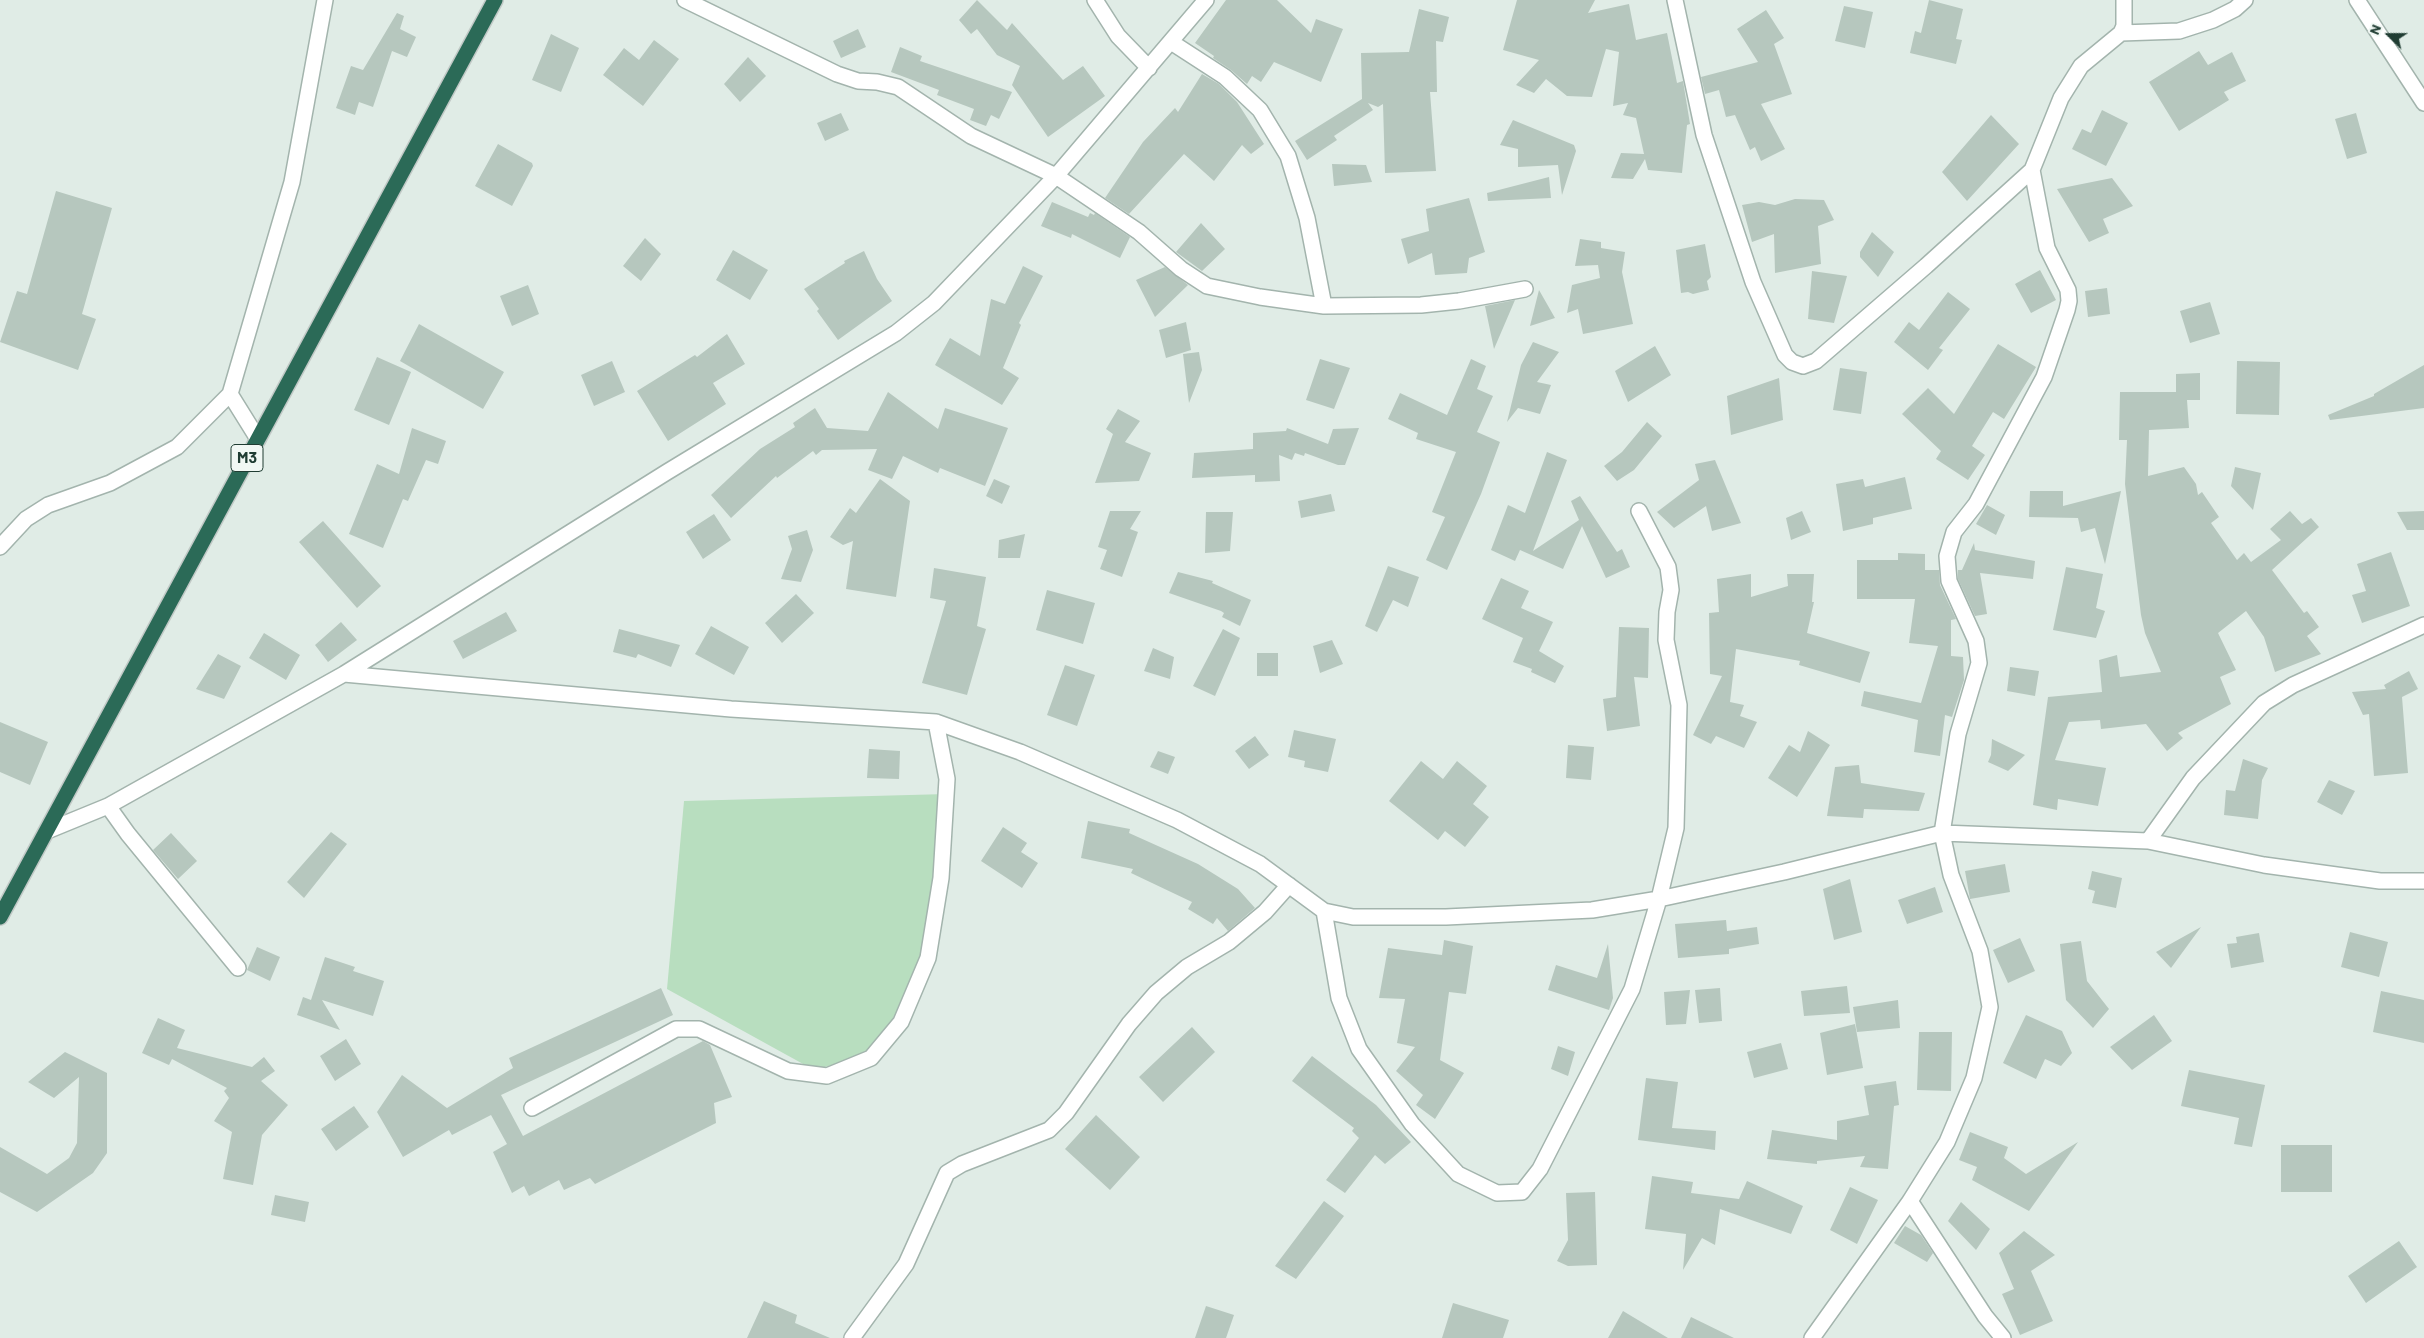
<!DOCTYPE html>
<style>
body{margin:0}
#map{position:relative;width:2424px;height:1338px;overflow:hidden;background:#e0ece6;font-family:Barlow,sans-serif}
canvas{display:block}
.north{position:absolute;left:2364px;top:10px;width:50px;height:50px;-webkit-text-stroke:4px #f1f8f4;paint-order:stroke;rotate:292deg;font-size:14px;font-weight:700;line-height:20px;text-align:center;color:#203d33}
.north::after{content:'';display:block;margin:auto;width:18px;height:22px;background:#203d33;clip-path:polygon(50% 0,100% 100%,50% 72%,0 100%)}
</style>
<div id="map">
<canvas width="2424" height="1338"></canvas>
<div class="north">N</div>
</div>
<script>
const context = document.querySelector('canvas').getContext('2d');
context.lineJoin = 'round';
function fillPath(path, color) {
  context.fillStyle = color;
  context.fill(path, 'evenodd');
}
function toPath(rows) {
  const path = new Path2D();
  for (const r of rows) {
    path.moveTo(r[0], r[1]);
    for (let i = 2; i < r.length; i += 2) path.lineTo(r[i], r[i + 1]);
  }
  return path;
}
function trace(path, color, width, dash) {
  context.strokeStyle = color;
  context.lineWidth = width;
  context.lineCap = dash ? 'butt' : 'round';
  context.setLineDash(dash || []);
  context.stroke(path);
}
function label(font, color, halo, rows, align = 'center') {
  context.font = font + ' Barlow,sans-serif';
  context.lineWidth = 4.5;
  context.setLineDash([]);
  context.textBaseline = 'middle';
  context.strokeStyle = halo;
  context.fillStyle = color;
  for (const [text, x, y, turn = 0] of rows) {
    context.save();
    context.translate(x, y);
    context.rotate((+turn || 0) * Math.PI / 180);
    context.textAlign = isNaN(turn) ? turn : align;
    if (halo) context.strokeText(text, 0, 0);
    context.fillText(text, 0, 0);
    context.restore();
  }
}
fillPath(toPath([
 [947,794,920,969,874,1053,814,1070,667,989,684,801]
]), '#b8debf');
fillPath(toPath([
 [977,0,1007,30,1012,23,1063,80,1083,66,1105,96,1048,137,1012,85,1020,66,997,55,977,29,971,34,959,20],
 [1226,0,1277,0,1311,33,1316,19,1343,29,1321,82,1274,62,1261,82,1252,76,1247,84,1231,70,1213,58,1214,56,1195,43],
 [1517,0,1595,0,1588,13,1629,4,1636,40,1667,33,1677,83,1683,81,1690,124,1687,125,1682,173,1648,170,1645,159,1633,179,1611,178,1621,153,1644,154,1636,118,1623,115,1628,103,1613,106,1619,52,1606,49,1592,97,1567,96,1546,79,1534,93,1516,85,1539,60,1503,50],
 [1929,0,1963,9,1956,39,1962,40,1956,64,1910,53,1915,31,1921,33],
 [1844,6,1873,12,1865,48,1835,41],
 [1419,9,1449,17,1443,42,1436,41,1437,92,1430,92,1436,171,1385,173,1383,104,1378,107,1368,103,1373,110,1334,136,1337,140,1307,160,1295,141,1362,99,1361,53,1409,52],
 [1766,10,1784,38,1774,44,1792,94,1761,104,1785,149,1761,161,1755,147,1750,150,1735,115,1726,117,1719,90,1705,94,1701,77,1758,62,1737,29],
 [397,13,404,16,400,29,416,37,407,57,392,51,373,107,359,102,355,115,336,108,351,66,363,70],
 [858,29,866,47,841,58,833,41],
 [551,34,579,48,561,92,532,80],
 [654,40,679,59,643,106,603,75,624,48,639,60],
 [900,47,922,56,920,61,1012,92,999,119,991,115,986,126,970,120,974,109,937,95,939,90,891,72],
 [2199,51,2208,65,2232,52,2246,81,2224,92,2229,100,2179,131,2149,82],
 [748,57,766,76,740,102,724,84],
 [1202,74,1219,84,1237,102,1264,144,1251,154,1242,145,1214,181,1184,154,1129,214,1105,198,1143,142,1175,108,1178,112],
 [2102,110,2128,123,2106,166,2072,149,2082,129,2091,133],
 [841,113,849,130,825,141,817,123],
 [2356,113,2367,153,2347,159,2335,119],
 [1991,115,2019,144,1967,201,1942,172],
 [1513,120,1574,145,1576,151,1562,195,1558,165,1518,167,1518,149,1500,145],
 [498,144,532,163,533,166,512,206,475,186],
 [1332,164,1366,165,1372,182,1334,186],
 [1549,177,1551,198,1488,201,1487,193],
 [2112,178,2133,206,2103,219,2109,233,2089,242,2057,189],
 [56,191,112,208,82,314,96,319,78,370,0,342,17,291,27,294],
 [1469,198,1485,252,1469,258,1467,273,1435,275,1432,253,1408,264,1401,239,1429,231,1426,209],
 [1795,199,1824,200,1834,220,1818,226,1821,264,1775,273,1774,234,1752,242,1742,205,1759,202,1775,205],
 [1052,202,1088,217,1090,213,1094,215,1095,213,1130,237,1120,258,1072,234,1071,238,1041,226],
 [1201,223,1225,249,1202,271,1176,252],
 [1872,232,1894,252,1878,277,1860,257,1860,252],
 [645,238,661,254,641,281,623,266],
 [1580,239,1601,242,1601,248,1625,252,1622,272,1633,324,1583,334,1578,309,1567,313,1572,285,1600,278,1598,265,1575,266],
 [1705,244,1711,277,1707,281,1709,290,1693,294,1688,292,1681,293,1676,250],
 [733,250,768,270,750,300,716,280],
 [864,251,877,279,892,301,838,340,817,311,819,309,804,289,845,263,844,261],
 [1023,266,1043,276,1019,323,1021,325,1003,368,1019,378,1002,405,935,365,950,338,980,356,991,299,1005,304],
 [1165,267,1188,285,1155,317,1136,280],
 [2040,270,2056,300,2031,313,2015,284],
 [1812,271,1847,276,1834,323,1808,319],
 [528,285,539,314,512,326,500,296],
 [2107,288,2110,314,2088,317,2085,291],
 [1539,290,1555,318,1530,326],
 [1948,292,1970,309,1939,348,1943,350,1928,370,1894,342,1909,322,1919,330],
 [1515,300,1494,349,1485,306],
 [2210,302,2220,334,2190,343,2180,311],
 [1186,322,1191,350,1166,358,1159,330],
 [419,324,504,372,483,409,400,361],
 [727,334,745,364,713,383,726,404,668,441,637,391,695,355,697,357],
 [1533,342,1559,352,1537,382,1551,385,1540,414,1518,408,1507,422,1521,365],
 [1998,344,2036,367,2004,419,1993,412,1972,446,1985,455,1968,480,1936,459,1941,451,1902,414,1928,388,1954,414],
 [1655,346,1671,375,1628,402,1615,371],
 [1199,352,1202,370,1189,403,1183,354],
 [377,357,411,372,389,425,354,410],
 [1320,359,1350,368,1334,409,1306,400],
 [1471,359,1486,366,1477,389,1493,396,1477,432,1500,442,1481,494,1447,570,1426,560,1445,517,1432,512,1456,452,1416,439,1418,433,1388,419,1400,393,1447,415],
 [612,361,625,392,594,406,581,375],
 [2237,361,2280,362,2279,415,2236,414],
 [2424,365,2424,408,2330,420,2328,415,2374,396,2374,394],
 [1840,368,1867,372,1861,414,1833,410],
 [2200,373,2200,400,2187,400,2189,428,2149,430,2148,476,2184,467,2196,484,2198,495,2202,492,2219,517,2211,523,2237,560,2244,553,2251,562,2281,540,2270,529,2290,511,2302,524,2311,518,2319,527,2272,570,2304,613,2307,611,2319,627,2307,636,2321,654,2275,672,2264,637,2246,611,2218,633,2236,670,2220,677,2231,704,2178,733,2183,738,2167,751,2146,724,2101,729,2100,720,2069,722,2055,760,2106,768,2098,806,2058,799,2057,810,2033,805,2048,697,2102,692,2099,660,2117,655,2120,677,2161,672,2145,633,2141,615,2125,484,2127,440,2119,440,2120,392,2176,392,2176,374],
 [1779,378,1783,420,1731,435,1727,396],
 [888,392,938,429,945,408,1008,428,985,486,940,468,938,473,903,456,892,479,868,470,877,449,822,450,816,455,813,451,777,478,776,476,731,518,711,495,760,449,795,427,793,423,815,408,827,428,868,431],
 [1118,409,1140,421,1125,442,1151,453,1139,481,1095,483,1113,434,1106,429],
 [1647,422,1662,436,1634,470,1617,481,1604,466,1622,452],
 [412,428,446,441,438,464,426,460,408,501,403,499,383,548,349,534,377,464,399,474],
 [1287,428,1328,444,1333,429,1359,428,1345,465,1338,465,1305,453,1304,456,1295,453,1292,460,1279,455,1280,481,1255,482,1255,475,1192,478,1194,453,1253,449,1253,433,1286,431],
 [1547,452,1567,460,1533,551,1579,520,1571,501,1580,496,1617,552,1622,549,1630,567,1606,578,1582,526,1563,569,1520,550,1515,561,1491,550,1508,505,1525,513],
 [1715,460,1741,523,1712,531,1706,506,1674,528,1657,512,1699,480,1695,464],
 [2235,467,2261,473,2253,510,2231,486],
 [1905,477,1912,509,1873,518,1873,524,1843,531,1836,484,1863,479,1865,487],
 [880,479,910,501,896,597,846,589,853,541,843,545,830,537,850,508,856,513],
 [994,479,1010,486,1002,504,986,496],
 [2030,491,2063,491,2063,506,2121,491,2105,564,2095,528,2081,532,2078,518,2029,517],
 [1331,494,1335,511,1301,518,1298,501],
 [1987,505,2005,515,1996,535,1976,524],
 [1110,511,1141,511,1130,529,1138,532,1122,577,1100,569,1107,550,1098,547],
 [1802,511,1811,532,1791,540,1786,518],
 [2424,511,2424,530,2407,530,2397,512],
 [1206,512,1233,512,1230,551,1205,553],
 [714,514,731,540,703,559,686,532],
 [323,521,381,586,357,608,299,542],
 [807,530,813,550,801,582,781,579,792,549,788,536],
 [1025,534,1020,558,998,558,999,540],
 [1974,543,1975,550,2035,561,2033,579,1980,573,1987,614,1975,616,1958,579,1958,570,1962,570],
 [2391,552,2410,606,2362,623,2352,595,2366,591,2357,564],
 [1898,553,1925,554,1925,570,1939,570,1940,585,1956,619,1951,620,1951,656,1963,657,1964,680,1952,717,1945,715,1940,756,1914,752,1918,720,1861,706,1864,691,1921,703,1938,646,1909,643,1915,599,1857,599,1857,560,1898,560],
 [1388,566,1419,577,1408,607,1393,600,1377,632,1365,626],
 [2066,567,2103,574,2096,608,2105,611,2096,638,2053,630],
 [934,568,986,577,977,626,986,629,967,695,922,683,946,601,930,598],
 [1178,572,1213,581,1212,583,1251,600,1240,626,1222,617,1224,613,1221,611,1169,593],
 [1751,574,1751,597,1788,586,1787,574,1814,574,1812,602,1814,602,1807,633,1870,652,1860,683,1799,665,1800,661,1736,649,1730,702,1744,705,1740,716,1757,722,1744,748,1716,736,1711,744,1693,735,1722,676,1710,674,1709,613,1719,612,1717,579],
 [1501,578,1529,591,1521,608,1553,622,1539,651,1564,666,1555,683,1531,672,1532,669,1513,662,1523,638,1482,619],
 [1047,590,1095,603,1083,644,1036,630],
 [796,594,814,613,782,643,765,623],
 [506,612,517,631,463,659,453,641],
 [341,622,357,640,328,662,315,645],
 [711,626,749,647,734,675,695,654],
 [1619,627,1649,628,1648,678,1634,677,1640,726,1607,731,1603,699,1616,697],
 [619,629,680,645,671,667,638,654,636,658,613,652],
 [1223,629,1240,638,1215,696,1193,686],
 [264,633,300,655,286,680,249,658],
 [1332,640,1343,664,1320,673,1313,646],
 [1153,648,1174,657,1170,679,1144,671],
 [1257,653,1278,653,1278,676,1257,676],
 [218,654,241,666,224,699,196,689],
 [1065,665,1095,675,1077,726,1047,715],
 [2010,667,2039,671,2035,696,2007,691],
 [2409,671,2418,689,2402,697,2408,773,2374,776,2369,714,2363,715,2352,692,2386,689,2384,685],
 [0,722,48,742,30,785,0,772],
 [1294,730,1336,739,1328,772,1304,767,1305,761,1288,757],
 [1808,731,1830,745,1797,797,1768,778,1789,745,1800,752],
 [1255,736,1269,755,1249,769,1235,751],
 [1992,739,2025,755,2008,771,1988,762,1991,755],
 [1568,745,1594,747,1591,780,1566,778],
 [869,749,900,751,899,779,867,778],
 [1158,751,1175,757,1168,774,1150,767],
 [2243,759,2268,768,2262,780,2258,819,2224,815,2226,790,2235,791],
 [1421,761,1443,779,1457,761,1487,786,1473,804,1489,817,1465,847,1445,831,1438,840,1389,801],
 [1859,765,1861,783,1925,793,1919,811,1864,809,1863,818,1827,816,1835,767],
 [2329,780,2355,791,2342,815,2317,802],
 [1088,821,1130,829,1129,833,1198,864,1238,889,1255,908,1228,931,1217,918,1213,924,1188,909,1192,902,1131,873,1133,869,1081,858],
 [1003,827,1027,843,1021,852,1038,863,1022,888,981,861],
 [331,832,347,844,304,898,287,882],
 [171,833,197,861,178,879,153,850],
 [2005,864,2010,892,1970,899,1965,871],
 [2092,871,2122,878,2116,908,2092,903,2095,891,2088,889],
 [1850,879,1862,932,1834,940,1823,889],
 [1935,887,1943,912,1907,924,1898,900],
 [1726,920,1727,931,1757,927,1759,944,1729,949,1729,954,1678,958,1675,924],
 [2201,927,2171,968,2156,952],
 [2350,932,2388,942,2379,977,2341,967],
 [2259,933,2264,962,2231,968,2227,944,2237,943,2236,937],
 [2020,938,2035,971,2008,983,1993,950],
 [1444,940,1473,946,1466,994,1449,992,1440,1060,1464,1073,1435,1119,1416,1105,1423,1095,1396,1071,1415,1047,1397,1043,1405,999,1379,998,1388,948,1442,955],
 [2081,941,2087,981,2109,1009,2093,1028,2066,1000,2060,944],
 [1608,944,1613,998,1609,1010,1548,990,1556,965,1597,978],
 [257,947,280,957,270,981,247,970],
 [325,957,355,967,353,971,384,981,373,1016,322,1000,340,1030,297,1015,303,997,311,1000],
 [1847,986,1850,1013,1804,1016,1801,991],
 [661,988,673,1015,501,1095,523,1136,703,1041,710,1045,732,1097,714,1103,716,1123,595,1184,590,1178,564,1190,559,1180,529,1196,524,1186,512,1193,493,1152,507,1144,491,1115,452,1135,449,1130,403,1157,377,1112,402,1075,447,1108,513,1068,509,1058],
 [1720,988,1722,1021,1699,1023,1695,990],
 [1690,990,1686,1024,1666,1025,1664,992],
 [2381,991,2424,1000,2424,1043,2373,1032],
 [1898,1000,1900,1028,1857,1032,1853,1007],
 [2026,1015,2062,1031,2072,1053,2061,1066,2045,1059,2036,1079,2003,1063],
 [2154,1015,2172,1041,2132,1070,2110,1047],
 [158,1018,185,1030,177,1048,252,1067,264,1057,275,1071,261,1081,288,1105,262,1135,253,1185,223,1179,232,1132,214,1121,229,1098,224,1091,227,1088,172,1059,169,1065,142,1053],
 [1855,1024,1863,1068,1827,1075,1820,1033],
 [1192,1027,1215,1052,1163,1102,1139,1077],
 [1919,1032,1952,1032,1951,1091,1917,1090],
 [346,1039,361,1064,335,1081,320,1056],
 [1781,1043,1788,1069,1754,1078,1747,1052],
 [1558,1046,1575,1052,1568,1076,1551,1069],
 [65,1052,107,1073,107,1153,93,1173,37,1212,0,1192,0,1147,47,1174,69,1158,77,1143,79,1077,54,1098,28,1082],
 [1312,1056,1376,1105,1411,1142,1385,1164,1375,1155,1345,1193,1326,1180,1359,1138,1352,1131,1354,1128,1292,1081],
 [2189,1070,2265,1085,2252,1147,2234,1144,2239,1118,2181,1106],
 [1646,1078,1678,1082,1672,1128,1716,1131,1715,1150,1638,1140],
 [1896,1081,1899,1105,1894,1106,1888,1169,1860,1167,1865,1156,1817,1161,1817,1164,1767,1159,1772,1130,1837,1140,1837,1121,1869,1115,1864,1086],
 [354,1106,369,1127,336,1151,321,1129],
 [1096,1115,1140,1157,1110,1190,1065,1149],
 [1970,1132,2008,1147,2004,1158,2026,1174,2078,1142,2029,1211,1972,1180,1977,1167,1959,1160],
 [2281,1145,2332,1145,2332,1192,2281,1192],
 [1652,1176,1693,1182,1691,1193,1739,1199,1747,1181,1803,1206,1791,1234,1720,1209,1715,1245,1702,1238,1683,1270,1686,1234,1645,1229],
 [1850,1187,1878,1200,1857,1244,1830,1230],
 [1595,1192,1597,1265,1568,1266,1557,1261,1568,1240,1566,1193],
 [275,1195,309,1202,305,1222,271,1215],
 [1324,1201,1344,1216,1296,1279,1275,1266],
 [1961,1202,1990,1229,1976,1250,1948,1221],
 [1905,1226,1921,1235,1933,1253,1927,1262,1894,1243],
 [2024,1231,2055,1255,2031,1271,2053,1321,2020,1335,2002,1294,2014,1289,1999,1253],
 [2399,1241,2417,1267,2366,1303,2348,1276],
 [764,1301,797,1315,795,1323,830,1338,747,1338],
 [1453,1303,1509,1320,1503,1338,1442,1338],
 [1206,1306,1234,1315,1226,1338,1195,1338],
 [1623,1311,1668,1338,1608,1338],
 [1691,1317,1734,1338,1681,1338]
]), '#b6c7be');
const street = toPath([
 [685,0,837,74,858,81,877,82,898,87,971,136,1056,176,1139,232,1181,269,1207,286,1260,297,1324,306,1421,305,1459,301,1525,289],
 [1095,0,1118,36,1149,68],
 [1675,0,1704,135,1753,282,1785,355,1792,362,1803,366,1816,361,1926,266,2032,170],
 [2357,0,2424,103],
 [2121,33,2179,31,2213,20,2235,9,2245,0],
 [1171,42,1225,77,1260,110,1288,156,1307,218,1324,306],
 [258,439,230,394,292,182,325,0],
 [0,547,26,519,48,505,110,483,177,447,230,394],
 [344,674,731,709,936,722,1020,752,1177,820,1260,864,1324,911,1353,917,1446,917,1592,910,1659,899,1784,872,1942,833,2148,841,2264,865,2380,881,2424,881],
 [108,806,128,834,238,968],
 [47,831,108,806,344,674,667,472,896,333,934,303,1056,176,1206,0],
 [2148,841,2193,778,2264,703,2293,685,2424,625],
 [1324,911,1339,998,1359,1049,1412,1124,1458,1174,1497,1193,1522,1192,1540,1169,1632,989,1659,899,1676,828,1679,705,1666,640,1667,612,1671,590,1668,567,1639,511],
 [532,1108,676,1029,699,1029,788,1071,827,1076,871,1058,901,1022,928,958,941,878,947,779,936,722],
 [1910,1201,1985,1316,2003,1338],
 [852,1338,906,1264,947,1173,962,1164,1049,1130,1066,1113,1129,1024,1156,993,1187,967,1229,942,1265,912,1289,885],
 [1812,1338,1910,1201,1947,1142,1974,1078,1990,1007,1980,951,1951,875,1942,833,1958,734,1979,663,1976,641,1949,581,1947,556,1954,532,1976,504,2044,377,2067,310,2069,301,2068,290,2047,248,2032,170,2061,98,2081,66,2121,33,2124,26,2124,0]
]);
const highway = toPath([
 [0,917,495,0]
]);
trace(street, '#a3b4ad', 18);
trace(highway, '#c1c9c6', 18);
trace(street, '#fff', 15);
trace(highway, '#2b6a57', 15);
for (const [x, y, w] of [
 [247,458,32]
]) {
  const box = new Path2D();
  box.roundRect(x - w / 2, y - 13.5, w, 27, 4);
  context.fillStyle = '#f1f8f4';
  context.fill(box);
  trace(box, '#203d33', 1);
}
label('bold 16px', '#203d33', null, [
 ["M3",247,458]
]);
</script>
